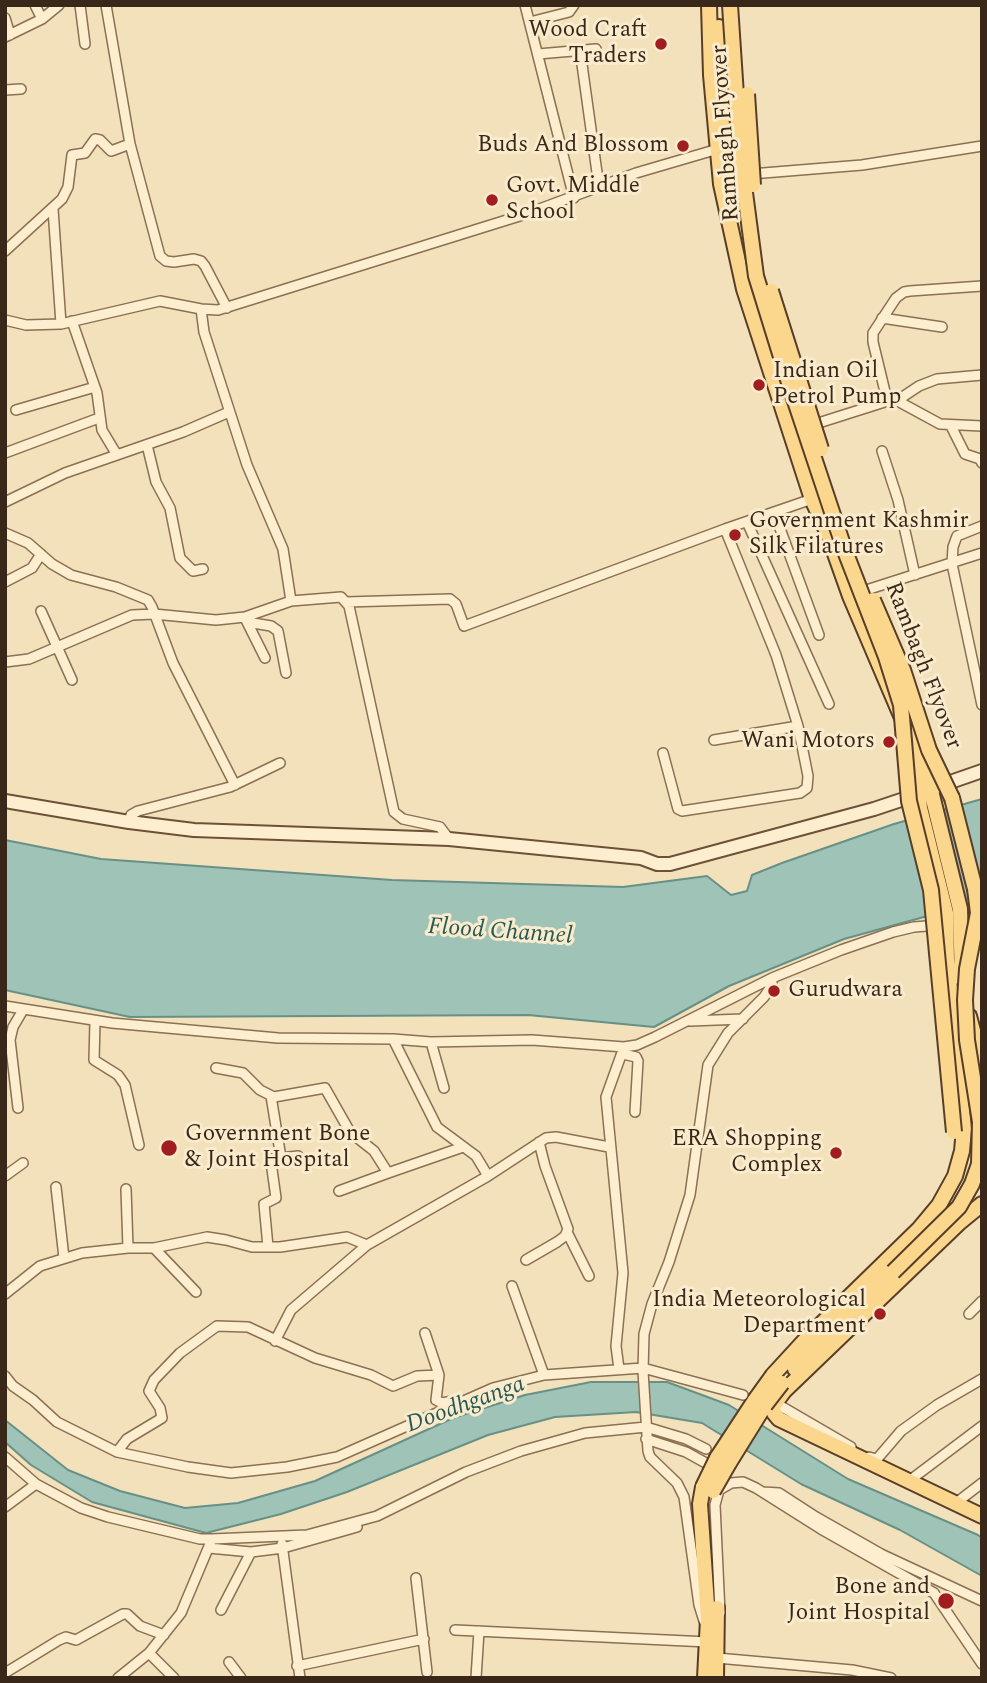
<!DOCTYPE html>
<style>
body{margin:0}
#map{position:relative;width:987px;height:1683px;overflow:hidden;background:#f2e1bb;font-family:Spectral,serif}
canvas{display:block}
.frame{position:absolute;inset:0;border:7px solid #39281a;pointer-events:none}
</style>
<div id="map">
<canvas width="987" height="1683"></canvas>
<div class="frame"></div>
</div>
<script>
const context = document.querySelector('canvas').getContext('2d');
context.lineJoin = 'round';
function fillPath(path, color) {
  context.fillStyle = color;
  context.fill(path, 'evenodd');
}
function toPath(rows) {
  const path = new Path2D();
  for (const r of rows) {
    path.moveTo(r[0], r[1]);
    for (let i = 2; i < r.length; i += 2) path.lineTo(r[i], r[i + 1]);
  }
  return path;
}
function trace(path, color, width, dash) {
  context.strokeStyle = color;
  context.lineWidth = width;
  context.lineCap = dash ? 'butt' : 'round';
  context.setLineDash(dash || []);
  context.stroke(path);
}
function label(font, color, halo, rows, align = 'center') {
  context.font = font + ' Spectral,serif';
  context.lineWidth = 6;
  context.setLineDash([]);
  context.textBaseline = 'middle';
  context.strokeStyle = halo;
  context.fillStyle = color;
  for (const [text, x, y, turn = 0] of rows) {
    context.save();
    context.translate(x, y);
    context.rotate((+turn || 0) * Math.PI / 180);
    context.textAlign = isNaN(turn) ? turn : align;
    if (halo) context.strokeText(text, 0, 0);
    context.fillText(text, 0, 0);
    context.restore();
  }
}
const water = toPath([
 [982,799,982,901,844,939,729,986,654,1027,528,1015,130,1017,5,990,5,840,101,859,392,880,623,887,707,876,731,895,747,891,752,875,782,863,894,824,982,799],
 [591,1382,667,1382,729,1405,848,1479,978,1535,982,1538,982,1576,900,1530,801,1484,702,1423,636,1412,555,1417,488,1435,347,1492,281,1514,206,1533,92,1502,31,1465,5,1442,5,1420,68,1470,120,1491,185,1508,238,1503,315,1481,453,1418,525,1395,591,1382]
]);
fillPath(water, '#a0c3b8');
trace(water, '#679186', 2);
const street = toPath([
 [35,5,42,19],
 [80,5,85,44],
 [106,5,130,144,160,256,166,261,174,262,194,259,201,261,205,266,227,308],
 [525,5,574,198],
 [5,18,10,35],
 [530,22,569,12,574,5],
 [5,37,42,19,59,5],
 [580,50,599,187],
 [538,54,596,49],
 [5,90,21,89],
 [751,174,862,165,982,146],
 [53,209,61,324],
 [5,251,62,199,68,187,72,155,85,153,95,139,100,140,111,151,130,144],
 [201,309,204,332,247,465,283,549,291,601],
 [882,318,942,327],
 [5,320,26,325,61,324,160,301,201,309,218,310,526,214,636,173,718,149],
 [72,321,97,393,102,430,117,455],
 [887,400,873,342,873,333,896,298,904,292,910,291,982,286],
 [898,400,919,386,937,379,982,375],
 [16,410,95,387],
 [809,426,894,399,940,424,982,426],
 [951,426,965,454,980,459,982,463],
 [147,445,156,482,170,508,180,558,193,571,203,569],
 [882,451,898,500,915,575],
 [5,453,99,418],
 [5,502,65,473,183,432,229,412],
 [774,512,819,635],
 [747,522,829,704],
 [982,526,957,536,953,547,952,564,982,705],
 [5,533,28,543,52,564,71,575,116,587,148,600,152,607,173,663,235,785],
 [5,582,32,568,41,554],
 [857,593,982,553],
 [346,602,450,599,456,604,464,626,725,529,812,499],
 [41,611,72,680],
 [245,618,265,658],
 [247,622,271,626,278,631,286,673],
 [5,662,29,659,132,615,154,614,216,620,245,617,291,601,341,597,349,606,394,812,403,819,440,827,449,839],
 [714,740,798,726],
 [663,753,678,809,682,811,800,793,807,788,808,776,798,726,776,655,725,529],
 [129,822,131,815,138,811,230,787,280,763],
 [5,1006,112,1023,278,1038,393,1039,431,1042,532,1040,624,1047,637,1045,655,1037,772,978,841,950,893,932,914,927,939,925],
 [95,1021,94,1060,118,1075,125,1085,139,1145],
 [690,1021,743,1019],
 [393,1039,437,1127,476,1156,488,1176],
 [431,1042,444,1088],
 [623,1054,636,1057,638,1061,635,1112],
 [216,1068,243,1073,260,1090,274,1097,325,1088,350,1132,374,1151,388,1173,463,1147],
 [271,1096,281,1158],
 [18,1108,10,1040,13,1027,23,1010],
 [5,1176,23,1163],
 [56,1187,64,1258],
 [126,1189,128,1248],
 [339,1191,388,1173],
 [567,1232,589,1276],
 [268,1247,264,1204,276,1198,271,1162,272,1159,298,1156],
 [154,1248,196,1292],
 [526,1260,557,1242,565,1236,568,1229,545,1166,539,1142],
 [512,1286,544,1375],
 [5,1294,40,1266,82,1253,128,1248,154,1248,207,1237,226,1240,252,1247,280,1247,347,1237,367,1245,488,1176,546,1138,556,1137,609,1147],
 [969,1314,982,1301],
 [425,1333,439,1375,436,1400,442,1403,453,1401],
 [275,1341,291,1310,367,1245],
 [619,1369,616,1346,623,1273,606,1097,624,1047],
 [5,1376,13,1386,33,1400,57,1422,117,1452,188,1467,231,1473,287,1467,337,1457,493,1388,544,1375,643,1368,743,1395],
 [772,1401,851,1447],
 [646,1439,686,1452,713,1467],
 [117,1452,127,1439,162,1418,160,1408,149,1391,154,1380,180,1353,217,1326,248,1327,315,1358,371,1375,393,1386,417,1376,439,1375],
 [5,1457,36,1484,81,1508,108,1517,200,1539,212,1539,307,1535,377,1516,466,1472,521,1451,585,1433,646,1427,686,1439,706,1449],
 [869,1457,877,1459,901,1431,937,1405,982,1379],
 [909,1481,982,1426],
 [763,1492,779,1493,816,1517,881,1554,982,1601],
 [956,1503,982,1483],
 [5,1507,36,1484],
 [282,1544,300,1678],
 [209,1548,251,1552],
 [416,1578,427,1672],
 [221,1610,251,1552,283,1548,357,1527],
 [720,1613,715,1505,719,1490,731,1483,743,1482,756,1488,821,1529,934,1593,982,1664],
 [704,1621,699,1605,684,1497,677,1483,650,1457,648,1451,643,1371,644,1334,652,1304,669,1262,690,1195,708,1065,728,1033,764,997,772,985,772,978],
 [455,1630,708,1642],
 [149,1653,174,1678],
 [717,1658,852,1670,891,1678],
 [229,1662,241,1678],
 [297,1666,424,1639],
 [5,1673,59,1640,66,1637,76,1640,123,1614,127,1614,140,1626,164,1635],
 [118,1678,149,1653,181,1613,212,1539],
 [476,1678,479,1631]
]);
const secondary = toPath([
 [936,787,982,771],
 [5,801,129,822,194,830,449,839,641,858,657,864,670,864,874,809,916,795]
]);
const primary = toPath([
 [709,5,711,75,721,184,744,289,812,499,828,534,850,596,905,725,914,753,920,808,946,913,947,959,964,1129,962,1151,955,1176,939,1205,919,1229,807,1338,773,1375],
 [719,27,733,175,738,197,746,207],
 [920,746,960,909,962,979],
 [952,798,975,889],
 [969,1016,976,1042,982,1080],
 [982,1204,960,1222,784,1391,773,1406,774,1413,779,1419,982,1516],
 [795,1369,837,1324,893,1272],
 [717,1458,755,1400],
 [729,1463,765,1405],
 [703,1487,700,1504,708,1619,705,1678],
 [716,1678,717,1608]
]);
trace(street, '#8b7053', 12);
trace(secondary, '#6d5137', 16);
trace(primary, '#583e28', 18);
trace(street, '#fceecf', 9);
trace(secondary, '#fceecf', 12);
trace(primary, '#fbd78e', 14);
const primaryBridge = toPath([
 [730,5,740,155,756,276,790,386,845,551,886,657,901,705,909,801,931,890,954,1132],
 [747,94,753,185],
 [771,291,821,449],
 [873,600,903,670,929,750,952,798],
 [893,1272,959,1207,972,1184,979,1164,980,1122,967,1040,965,1000,967,969,978,913,975,889],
 [755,1400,773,1375],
 [765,1405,782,1383],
 [703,1487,717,1458],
 [713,1491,729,1463]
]);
trace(primaryBridge, '#583e28', 18, []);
trace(primaryBridge, '#fbd78e', 14);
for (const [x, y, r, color] of [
 [661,44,7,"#a11d20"],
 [683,146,7,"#a11d20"],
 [492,200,7,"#a11d20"],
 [759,385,7,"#a11d20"],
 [735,535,7,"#a11d20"],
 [889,742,7,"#a11d20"],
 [774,991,7,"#a11d20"],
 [169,1148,9,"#a11d20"],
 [836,1153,7,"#a11d20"],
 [880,1314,7,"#a11d20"],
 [946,1601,9,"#a11d20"]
]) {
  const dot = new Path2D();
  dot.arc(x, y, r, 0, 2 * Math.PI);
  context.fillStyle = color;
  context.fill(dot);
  trace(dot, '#f9ebcc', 2.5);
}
label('23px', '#39281a', '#f9ebcc', [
 ["Wood Craft",647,31],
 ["Traders",647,57],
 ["Buds And Blossom",669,146],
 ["Govt. Middle",506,187,"left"],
 ["School",506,213,"left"],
 ["Indian Oil",773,372,"left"],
 ["Petrol Pump",773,398,"left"],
 ["Government Kashmir",749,522,"left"],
 ["Silk Filatures",749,548,"left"],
 ["Wani Motors",875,742],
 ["Gurudwara",788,991,"left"],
 ["Government Bone",185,1135,"left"],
 ["& Joint Hospital",185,1161,"left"],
 ["ERA Shopping",822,1140],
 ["Complex",822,1166],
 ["India Meteorological",866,1301],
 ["Department",866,1327],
 ["Bone and",930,1588],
 ["Joint Hospital",930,1614]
], 'right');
label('23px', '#39281a', '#f9ebcc', [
 ["Rambagh Flyover",727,133,-94],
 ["Rambagh Flyover",922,666,69]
]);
label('italic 24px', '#275a56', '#f9ebcc', [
 ["Flood Channel",500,933,4],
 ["Doodhganga",466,1406,-20]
]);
</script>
